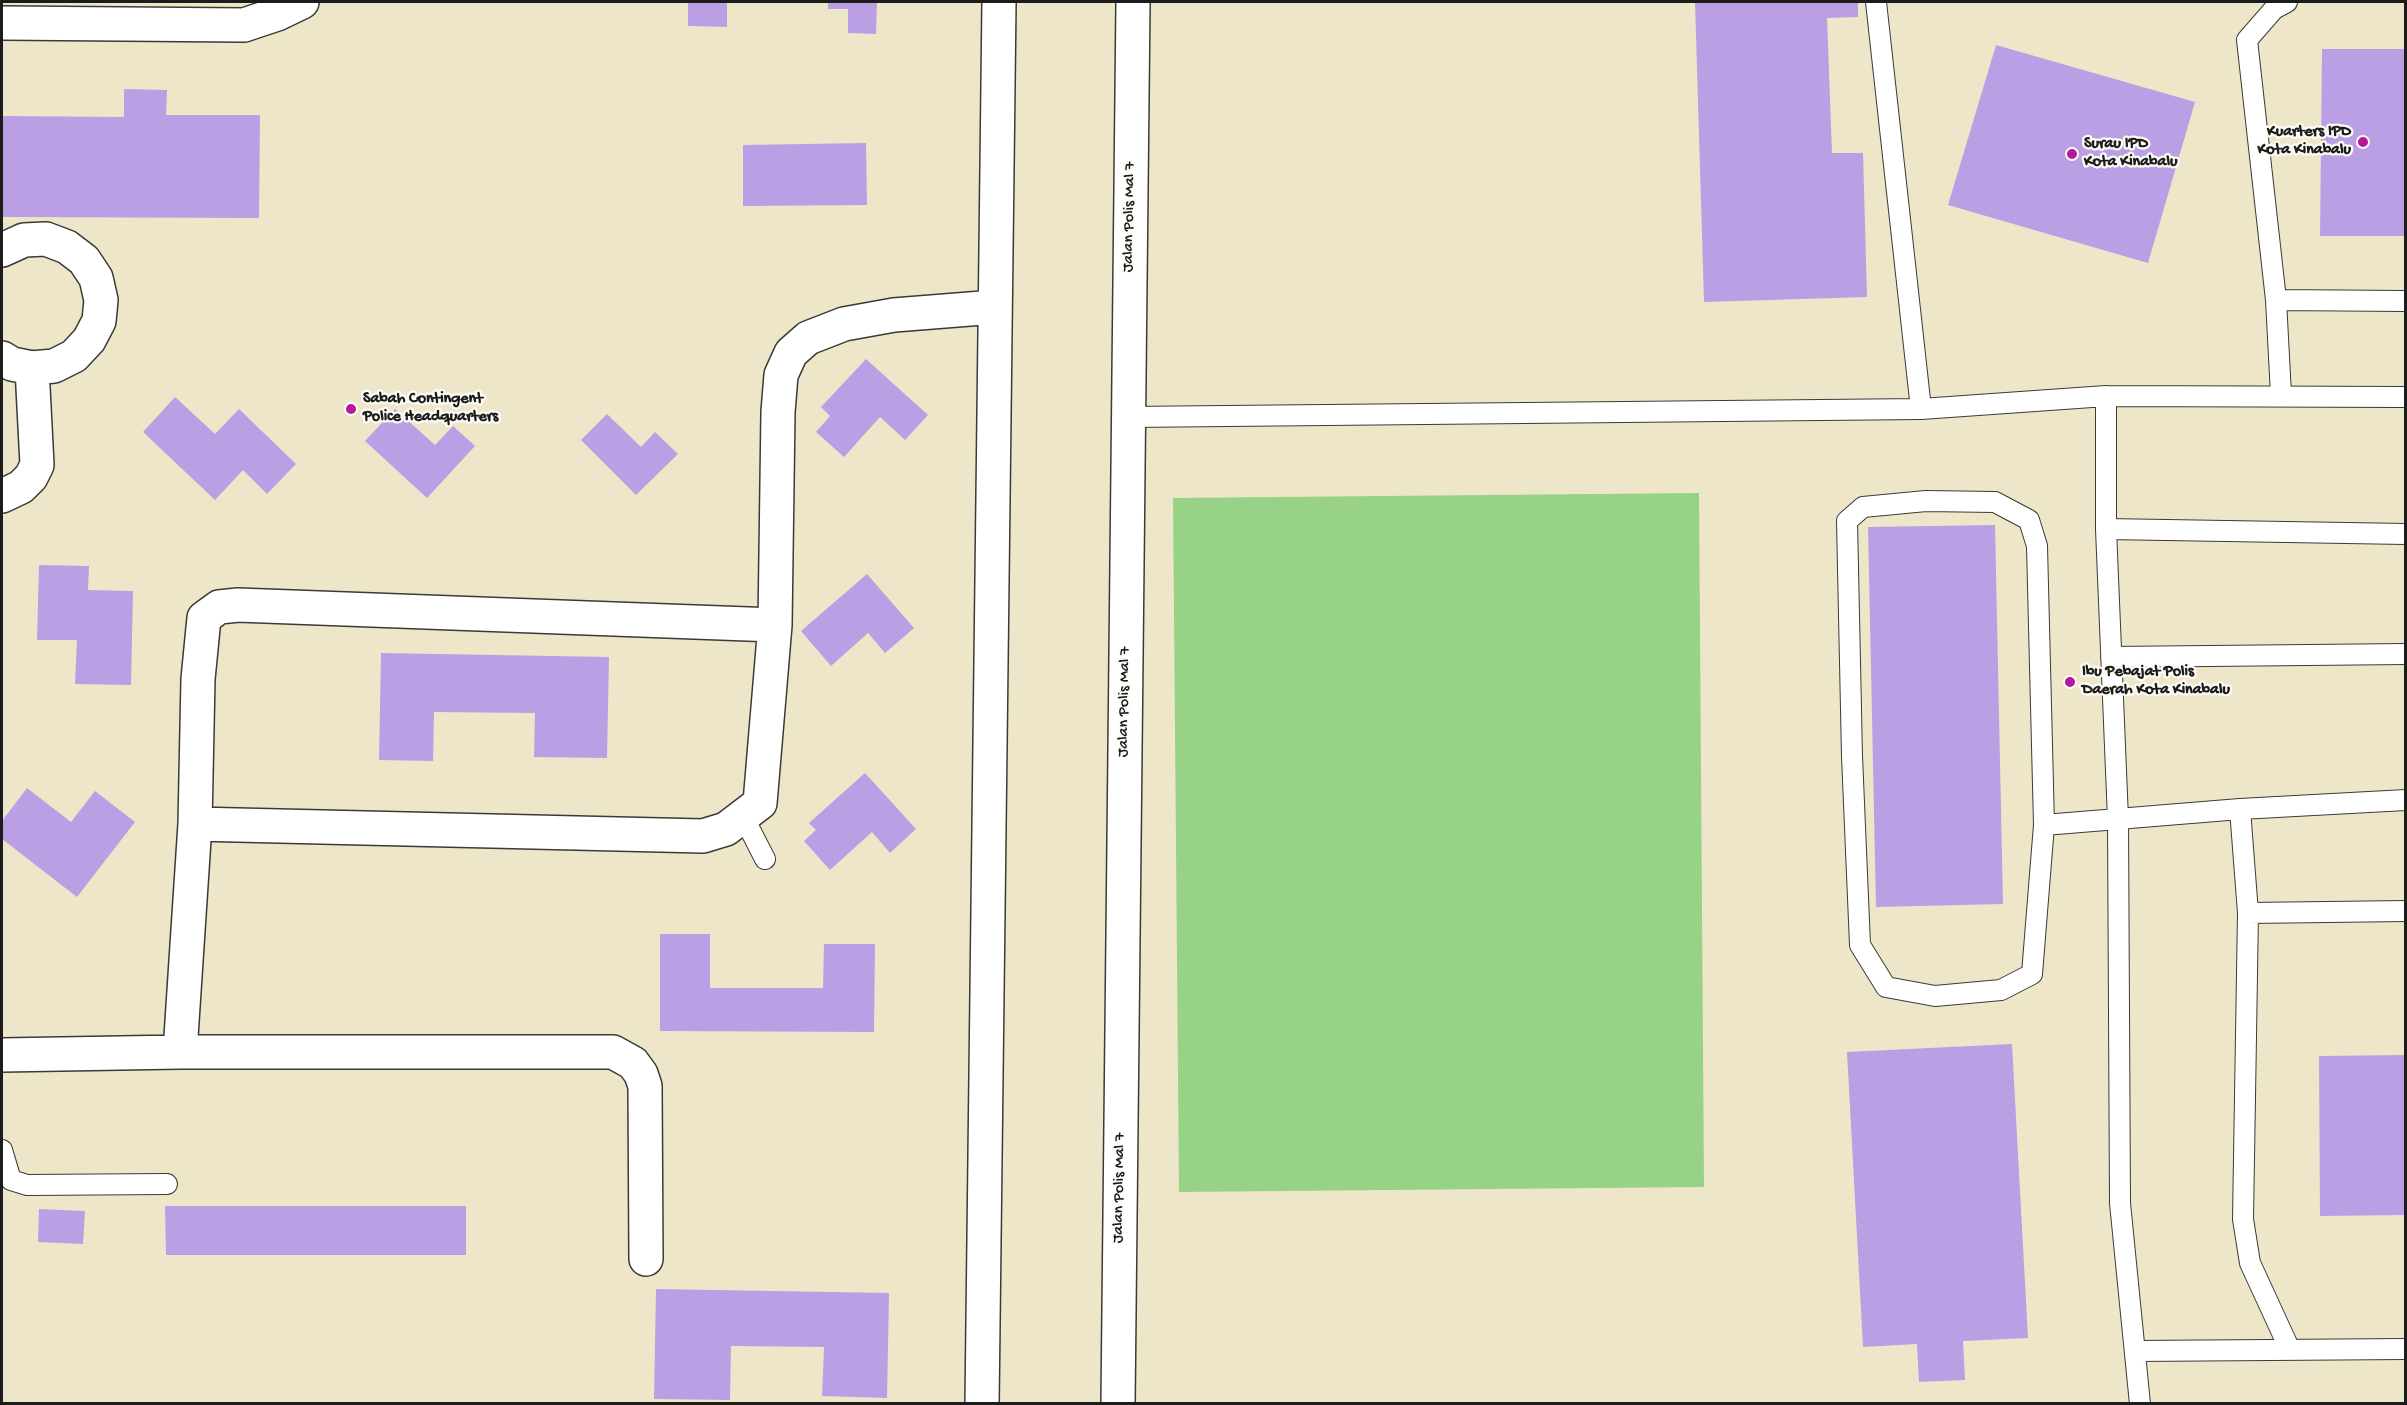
<!DOCTYPE html>
<style>
body{margin:0}
#map{position:relative;width:2407px;height:1405px;overflow:hidden;background:#eee6c9;font-family:"Gochi Hand",sans-serif}
canvas{display:block}
.frame{position:absolute;inset:0;border:3px solid #1c1c1c;pointer-events:none}
</style>
<div id="map">
<canvas width="2407" height="1405"></canvas>
<div class="frame"></div>
</div>
<script>
const context = document.querySelector('canvas').getContext('2d');
context.lineJoin = 'round';
function fillPath(path, color) {
  context.fillStyle = color;
  context.fill(path, 'evenodd');
}
function toPath(rows) {
  const path = new Path2D();
  for (const r of rows) {
    path.moveTo(r[0], r[1]);
    for (let i = 2; i < r.length; i += 2) path.lineTo(r[i], r[i + 1]);
  }
  return path;
}
function trace(path, color, width, dash) {
  context.strokeStyle = color;
  context.lineWidth = width;
  context.lineCap = dash ? 'butt' : 'round';
  context.setLineDash(dash || []);
  context.stroke(path);
}
function label(font, color, halo, rows, align = 'center') {
  context.font = font + ' "Gochi Hand",sans-serif';
  context.lineWidth = 4.5;
  context.setLineDash([]);
  context.textBaseline = 'middle';
  context.strokeStyle = halo;
  context.fillStyle = color;
  for (const [text, x, y, turn = 0] of rows) {
    context.save();
    context.translate(x, y);
    context.rotate((+turn || 0) * Math.PI / 180);
    context.textAlign = isNaN(turn) ? turn : align;
    if (halo) context.strokeText(text, 0, 0);
    context.fillText(text, 0, 0);
    context.restore();
  }
}
fillPath(toPath([
 [1699,493,1704,1187,1179,1192,1173,498]
]), '#98d286');
fillPath(toPath([
 [688,2,727,2,727,27,688,26],
 [828,2,877,2,876,34,848,33,848,9,828,9],
 [1695,2,1858,2,1858,17,1827,18,1832,153,1863,153,1867,297,1704,302],
 [1996,45,2195,102,2148,263,1948,205],
 [2322,49,2406,49,2406,236,2320,236],
 [124,89,167,90,166,115,260,115,259,218,2,217,2,116,124,117],
 [866,143,867,205,743,206,743,145],
 [866,359,928,415,905,440,880,417,844,457,816,432,830,416,821,407],
 [175,397,215,434,239,409,296,464,267,494,243,470,215,500,143,432],
 [395,409,435,445,453,426,475,446,427,498,365,441],
 [607,414,641,447,655,432,678,454,636,495,581,440],
 [1995,525,2003,904,1876,907,1868,527],
 [39,565,89,566,88,590,133,591,131,685,75,684,77,640,37,640],
 [867,574,914,628,885,653,868,633,831,666,801,631],
 [381,653,609,657,607,758,534,757,535,713,434,712,433,761,379,760],
 [865,773,916,829,890,853,872,832,830,870,804,841,816,830,809,823],
 [27,788,71,822,95,791,135,822,77,897,2,839,2,821],
 [660,934,710,934,710,988,823,988,824,944,875,944,874,1032,660,1031],
 [2012,1044,2028,1338,1963,1341,1965,1380,1919,1382,1917,1344,1863,1347,1847,1052],
 [2406,1055,2406,1215,2320,1216,2319,1056],
 [165,1206,466,1206,466,1255,166,1255],
 [39,1209,85,1211,83,1244,38,1242],
 [656,1289,889,1293,887,1398,822,1396,824,1347,731,1346,730,1400,654,1399]
]), '#ba9fe5');
const service = toPath([
 [1876,2,1921,409],
 [2276,300,2406,301],
 [2281,395,2276,300,2247,40,2274,9,2287,2],
 [1128,417,1921,409,2106,396],
 [1926,501,1995,502,2029,520,2037,546,2044,825,2032,974,2001,990,1935,996,1886,987,1860,945,1852,756,1847,521,1863,507,1926,501],
 [2106,529,2406,534],
 [2111,657,2406,654],
 [2240,809,2248,913,2243,1219,2250,1263,2290,1350],
 [743,816,765,859],
 [2044,825,2240,809,2406,800],
 [2248,913,2406,911],
 [2,1150,11,1180,27,1185,167,1184],
 [2135,1351,2406,1349],
 [2140,1404,2120,1203,2118,819,2106,529,2106,396,2406,397]
]);
const minor = toPath([
 [2,23,244,25,277,14,302,2],
 [2,250,24,240,46,239,67,247,84,260,96,278,101,300,99,321,89,340,74,356,54,366,32,368,12,364,2,358],
 [2,496,21,487,31,477,37,465,32,368],
 [195,824,703,836,726,829,760,803,775,625,778,412,781,375,791,353,808,338,844,324,894,315,995,307],
 [180,1052,195,824,198,679,204,618,219,607,238,605,775,625],
 [2,1055,180,1052,613,1052,633,1063,641,1074,645,1086,646,1259],
 [982,1404,999,2],
 [1118,1404,1133,2]
]);
trace(service, '#3c3a36', 22);
trace(minor, '#3c3a36', 36);
trace(service, '#fff', 20);
trace(minor, '#fff', 33);
for (const [x, y, r, color] of [
 [2363,142,6,"#b5179e"],
 [2072,154,6,"#b5179e"],
 [351,409,6,"#b5179e"],
 [2070,682,6,"#b5179e"]
]) {
  const dot = new Path2D();
  dot.arc(x, y, r, 0, 2 * Math.PI);
  context.fillStyle = color;
  context.fill(dot);
  trace(dot, '#fdfcf7', 2);
}
label('bold 16px', '#1c1c1c', '#fdfcf7', [
 ["Kuarters IPD",2351,133,"right"],
 ["Kota Kinabalu",2351,151,"right"],
 ["Surau IPD",2084,145],
 ["Kota Kinabalu",2084,163],
 ["Sabah Contingent",363,400],
 ["Police Headquarters",363,418],
 ["Ibu Pebajat Polis",2082,673],
 ["Daerah Kota Kinabalu",2082,691]
], 'left');
label('16px', '#1c1c1c', '#fdfcf7', [
 ["Jalan Polis Mal 7",1130,217,-89],
 ["Jalan Polis Mal 7",1125,702,-89],
 ["Jalan Polis Mal 7",1120,1188,-89]
]);
</script>
